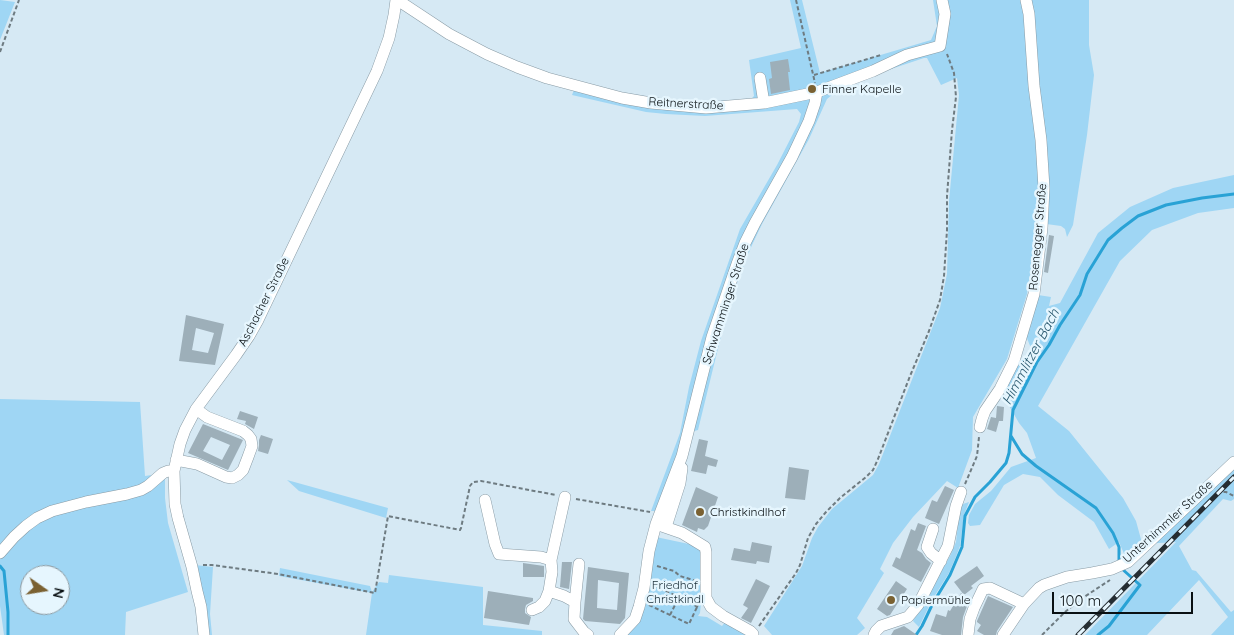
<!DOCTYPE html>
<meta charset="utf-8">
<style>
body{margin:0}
#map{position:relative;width:1234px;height:635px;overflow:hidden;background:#d6e9f4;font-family:Quicksand,sans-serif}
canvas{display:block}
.north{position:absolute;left:20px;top:565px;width:50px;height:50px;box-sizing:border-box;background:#e6f6fe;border:1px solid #8e9aa0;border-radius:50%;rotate:103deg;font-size:14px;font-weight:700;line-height:20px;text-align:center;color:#091013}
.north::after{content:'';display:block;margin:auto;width:18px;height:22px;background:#7a6132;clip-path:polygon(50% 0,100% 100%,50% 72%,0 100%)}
.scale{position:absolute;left:1052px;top:592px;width:141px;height:22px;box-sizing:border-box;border:2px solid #091013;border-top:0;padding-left:6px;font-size:15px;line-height:18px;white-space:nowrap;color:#091013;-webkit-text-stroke:4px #e6f6fe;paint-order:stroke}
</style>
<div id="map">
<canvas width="1234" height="635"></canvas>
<div class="north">N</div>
<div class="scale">100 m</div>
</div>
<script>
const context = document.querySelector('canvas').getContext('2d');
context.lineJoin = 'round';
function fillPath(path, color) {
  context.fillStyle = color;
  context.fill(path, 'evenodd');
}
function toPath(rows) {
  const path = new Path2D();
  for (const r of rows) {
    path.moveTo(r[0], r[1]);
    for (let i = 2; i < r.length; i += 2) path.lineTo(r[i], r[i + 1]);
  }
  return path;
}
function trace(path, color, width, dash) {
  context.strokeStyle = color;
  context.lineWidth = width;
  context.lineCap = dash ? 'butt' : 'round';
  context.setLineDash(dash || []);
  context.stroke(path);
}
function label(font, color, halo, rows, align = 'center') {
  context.font = font + ' Quicksand,sans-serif';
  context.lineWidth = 5;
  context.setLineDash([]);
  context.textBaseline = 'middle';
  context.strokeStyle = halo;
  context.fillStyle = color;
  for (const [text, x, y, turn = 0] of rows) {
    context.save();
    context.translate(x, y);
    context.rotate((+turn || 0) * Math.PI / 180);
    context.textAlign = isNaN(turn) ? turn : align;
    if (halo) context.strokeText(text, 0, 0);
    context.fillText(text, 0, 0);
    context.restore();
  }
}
fillPath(toPath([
 [0,0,15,2,0,40],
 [790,0,802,0,820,73,931,40,937,26,933,0,1089,0,1089,45,1094,75,1087,135,1073,225,1067,237,1065,229,1061,226,1039,223,1027,294,1007,359,973,417,972,450,958,488,947,481,913,517,893,543,880,569,884,573,857,618,865,628,857,635,772,635,764,626,802,566,812,538,818,527,832,509,873,475,879,464,940,308,947,274,949,201,959,95,957,78,941,85,927,58,924,58,876,74,838,90,827,99,809,139,762,224,752,245,738,280,723,328,698,430,683,434,676,459,656,511,651,511,680,433,689,387,701,341,740,229,777,165,799,122,801,114,797,109,705,116,666,114,646,112,572,95,574,90,620,92,668,100,705,102,751,99,754,96,749,60,801,48],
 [1234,175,1234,208,1198,213,1152,230,1120,261,1038,406,1069,431,1123,498,1136,521,1142,543,1234,457,1234,499,1231,501,1223,499,1179,546,1192,570,1196,571,1231,612,1234,610,1234,635,1211,635,1228,617,1199,580,1147,635,1085,635,1176,542,1142,544,1125,556,1119,542,1109,549,1094,522,1058,495,1040,477,1023,474,1004,485,980,525,970,526,968,523,969,515,975,504,991,491,1011,467,1036,458,1027,433,1019,423,1008,404,1010,395,1005,390,1017,364,1026,356,1031,348,1026,336,1030,322,1035,309,1038,295,1051,297,1049,306,1060,303,1098,233,1130,207,1173,188],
 [0,399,140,402,145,476,165,473,165,498,168,523,188,592,126,612,125,635,4,635,0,606],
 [30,575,60,575,60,605,30,605],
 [287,480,388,508,386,518,299,491],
 [969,502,964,515,960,546,957,554,949,573,932,600,919,627,913,621,950,556,956,542,960,505],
 [656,537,703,547,703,584,700,613,698,616,707,617,722,626,726,621,748,635,626,635,636,623,645,608],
 [195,565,213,567,210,614,212,635,209,635],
 [280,568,370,586,372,592,379,582,388,583,389,575,483,587,483,625,542,631,542,635,366,635,372,593,279,576]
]), '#9fd6f4');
trace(toPath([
 [1011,436,1022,454,1036,466,1096,508,1113,533,1119,547,1119,563],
 [0,566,4,571,8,612,8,635],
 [916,635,922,626,933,603,950,575,962,547,965,516,975,497,990,482,1006,463,1009,453,1013,410,1037,362,1049,345,1060,325,1080,295,1087,274,1108,240,1122,228,1138,216,1166,205,1202,198,1234,194],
 [1098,635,1109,626,1140,585,1121,568]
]), '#29a2d5', 3);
fillPath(toPath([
 [788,59,790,72,788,72,790,90,771,94,769,79,772,78,770,62],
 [1049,235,1054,236,1048,273,1044,272],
 [186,315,224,324,215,365,179,361],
 [196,328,214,333,208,353,192,350],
 [997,406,1004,407,1003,421,999,421,996,432,987,429,991,417,996,418],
 [240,411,258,417,254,429,245,424,246,421,237,419],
 [203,424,243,440,228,470,188,453],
 [211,437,230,445,222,460,203,451],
 [261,435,273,439,268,454,258,451,259,445,259,440],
 [699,439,708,441,705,456,718,460,716,467,708,465,706,474,691,471],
 [789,467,809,470,805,500,785,498],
 [945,486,954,490,939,524,925,518,932,500,937,502],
 [696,487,718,497,708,526,704,530,698,528,697,532,682,525],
 [918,523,926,526,917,550,922,553,926,559,931,563,921,582,892,566,896,557,900,559,911,529,915,531],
 [752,542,772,546,769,563,757,561,756,564,731,560,734,548,750,551],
 [562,562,572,562,569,589,560,587],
 [523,563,544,566,544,577,523,577],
 [977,566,984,576,971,586,973,588,964,595,970,598,963,617,961,635,942,635,930,631,936,614,946,617,948,610,950,611,961,593,964,595,954,582],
 [588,567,629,573,625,618,620,624,585,621,583,619],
 [598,580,619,583,617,610,597,608],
 [756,579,770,586,751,623,741,618,748,608,743,605],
 [896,581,907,589,890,615,887,616,877,609],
 [488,591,533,598,533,601,526,605,525,609,525,613,531,617,529,625,484,618],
 [988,596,1013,607,997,631,996,635,984,635,977,631,981,625,977,622,977,621],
 [904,626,917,635,891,635,894,630]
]), '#9dafb9');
const minor = toPath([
 [396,2,402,3,449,34,487,54,517,67,547,78,622,98,651,103,706,108,764,103,817,92,873,71,907,55,940,46,945,14,942,0],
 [760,78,764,103],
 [980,427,982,419,985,411,1000,389,1014,361,1034,294,1042,228,1044,188,1041,140,1034,86,1029,14,1026,0],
 [176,460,197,464,226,477,232,478,238,475,243,470,248,457,252,446,251,439,248,435,243,431,207,417,196,409],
 [485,500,495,544,499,554,541,557,551,560,552,572,549,591],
 [656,524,682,533,705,547,706,552,706,598,711,607,723,616,750,631,753,634],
 [666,527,680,483,682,468],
 [933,529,927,547,931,553,941,561],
 [0,553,14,537,26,526,37,518,52,511,86,502,127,494,141,490,148,486,163,473,168,471,174,471],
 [551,560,565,497],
 [579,564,575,602,574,619,584,632,588,635],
 [532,610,539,607,545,601,549,591,564,596,575,602],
 [204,635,201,607,197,591,192,567,178,518,175,504,174,471,180,444,185,430,196,409,236,355,249,336,258,320,377,71,389,38,394,15,396,0],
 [620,635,635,619,639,607,644,588,649,551,656,524,682,456,712,337,737,264,745,243,755,223,792,157,809,121,815,103,817,92],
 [874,635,876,631,881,626,908,617,918,605,948,546,956,506,961,492],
 [968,635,970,619,974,608,983,589,990,588,1024,604],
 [1003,635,1024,604,1039,588,1044,585,1067,577,1092,573,1112,569,1128,562,1234,462]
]);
trace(minor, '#899ba5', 12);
trace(toPath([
 [796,0,815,83],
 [0,52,19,0],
 [814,75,881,55],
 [965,484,977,456,979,437],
 [1217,492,1226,492,1234,496],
 [576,499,650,512],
 [203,565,212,565,278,574,375,593,388,516,460,530,461,528,470,486,473,482,481,481,556,495],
 [657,566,674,571,680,576,696,581],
 [654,585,698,607],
 [649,605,689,624,698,605],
 [670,615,679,597],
 [759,626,796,573,800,565,808,538,816,524,826,512,840,498,866,477,873,470,878,459,910,376,929,331,935,314,940,300,944,276,947,230,947,196,952,130,956,97,954,73,947,54],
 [1042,635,1065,612,1081,599,1110,580]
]), '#6e7b81', 2, [4, 2.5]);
trace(minor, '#fff', 11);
const rail = toPath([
 [1078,635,1234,477]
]);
trace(rail, '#252d32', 5);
trace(rail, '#e6f6fe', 3, [9]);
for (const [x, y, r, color] of [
 [812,89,5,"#7a6132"],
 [700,512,5,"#7a6132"],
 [891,600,5,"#7a6132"]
]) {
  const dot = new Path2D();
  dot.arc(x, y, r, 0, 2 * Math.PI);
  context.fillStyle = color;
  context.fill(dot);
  trace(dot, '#e6f6fe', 2);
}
label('12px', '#091013', '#e6f6fe', [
 ["Finner Kapelle",822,89],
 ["Christkindlhof",710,512],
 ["Papiermühle",901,600]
], 'left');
label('12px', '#091013', '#e6f6fe', [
 ["Reitnerstraße",686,104,3],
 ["Rosenegger Straße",1038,237,-85],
 ["Aschacher Straße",264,302,-63],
 ["Schwamminger Straße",726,304,-72],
 ["Unterhimmler Straße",1168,522,-42]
]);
label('12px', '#192d37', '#e6f6fe', [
 ["Friedhof",675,585],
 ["Christkindl",675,599]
]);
label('italic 14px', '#2c5a70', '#e6f6fe', [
 ["Himmlitzer Bach",1031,357,-62]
]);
</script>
